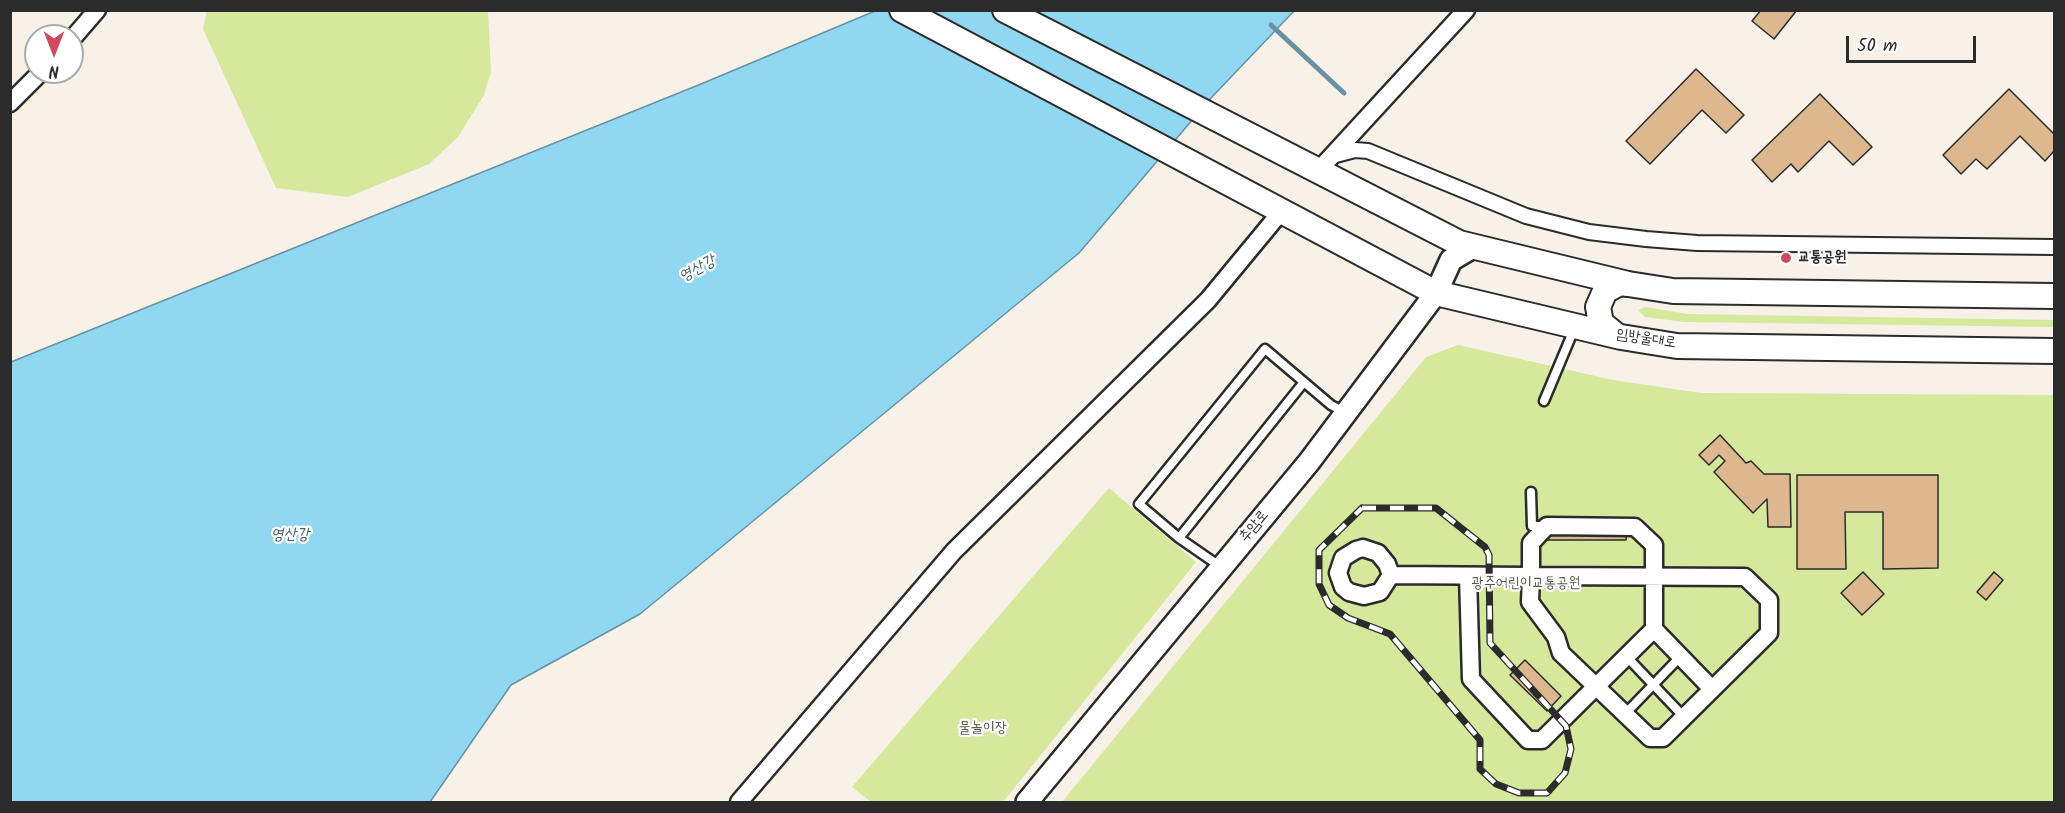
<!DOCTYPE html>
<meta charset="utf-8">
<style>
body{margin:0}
#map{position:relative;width:2065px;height:813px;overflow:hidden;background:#f8f1e8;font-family:Kalam,sans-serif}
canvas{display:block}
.frame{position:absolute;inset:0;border:12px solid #2b2b2b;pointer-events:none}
.north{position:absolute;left:24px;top:24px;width:60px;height:60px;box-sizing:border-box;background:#fff;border:2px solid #aaa;border-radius:50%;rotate:180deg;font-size:16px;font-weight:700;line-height:24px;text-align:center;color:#2b2b2b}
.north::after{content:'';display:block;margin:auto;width:21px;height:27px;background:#d1495b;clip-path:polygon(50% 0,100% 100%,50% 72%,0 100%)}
.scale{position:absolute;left:1846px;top:36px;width:130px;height:27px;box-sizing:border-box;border:3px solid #2b2b2b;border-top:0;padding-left:8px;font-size:18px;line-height:21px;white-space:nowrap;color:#2b2b2b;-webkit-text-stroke:4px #fff;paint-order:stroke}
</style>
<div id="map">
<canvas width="2065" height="813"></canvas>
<div class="frame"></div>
<div class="north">N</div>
<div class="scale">50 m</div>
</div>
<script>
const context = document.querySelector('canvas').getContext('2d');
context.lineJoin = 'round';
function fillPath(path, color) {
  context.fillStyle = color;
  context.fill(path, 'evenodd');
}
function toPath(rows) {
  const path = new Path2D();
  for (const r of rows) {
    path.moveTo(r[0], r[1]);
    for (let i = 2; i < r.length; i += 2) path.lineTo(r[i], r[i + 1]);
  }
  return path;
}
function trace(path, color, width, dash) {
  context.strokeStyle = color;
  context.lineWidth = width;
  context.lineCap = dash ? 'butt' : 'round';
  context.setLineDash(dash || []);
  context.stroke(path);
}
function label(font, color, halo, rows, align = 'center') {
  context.font = font + ' Kalam,"Poor Story",sans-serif';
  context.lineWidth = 4.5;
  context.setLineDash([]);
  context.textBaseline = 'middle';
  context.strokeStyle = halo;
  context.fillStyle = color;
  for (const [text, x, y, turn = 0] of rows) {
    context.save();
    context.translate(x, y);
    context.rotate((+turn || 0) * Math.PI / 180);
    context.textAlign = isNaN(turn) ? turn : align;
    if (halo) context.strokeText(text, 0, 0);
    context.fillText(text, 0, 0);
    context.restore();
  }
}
fillPath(toPath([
 [207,11,488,11,491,72,484,95,458,137,429,164,348,197,276,188,203,29],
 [1646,307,1688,314,2054,320,2054,327,1685,322,1645,317,1638,310],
 [1458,345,1613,380,1701,393,2054,395,2054,802,1062,802,1426,357],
 [1109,488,1196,562,1003,802,871,802,852,787]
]), '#d5e89c');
const water = toPath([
 [875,11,1294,11,1211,98,1079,253,640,614,511,685,430,802,11,802,11,362,701,84,875,11]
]);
fillPath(water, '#90d7f1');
trace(water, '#6892a2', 1.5);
trace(toPath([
 [1271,25,1344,93]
]), '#6892a2', 5);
const building = toPath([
 [1761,10,1797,10,1774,39,1752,21,1761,10],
 [1696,69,1744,115,1726,133,1702,110,1650,164,1626,141,1696,69],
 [2009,89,2054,134,2054,151,2045,161,2020,136,1987,169,1976,159,1961,174,1943,155,2009,89],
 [1820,94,1872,147,1853,165,1829,141,1798,172,1791,164,1772,182,1752,160,1820,94],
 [1720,435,1746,463,1751,461,1764,474,1790,474,1791,527,1768,527,1767,499,1753,513,1714,472,1725,461,1719,455,1709,465,1699,455,1720,435],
 [1797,475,1938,475,1938,568,1883,569,1883,512,1845,512,1846,569,1797,569,1797,475],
 [1547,523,1627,523,1626,540,1547,540,1547,523],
 [1863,572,1884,594,1862,615,1841,593,1863,572],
 [1994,572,2003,580,1986,600,1977,592,1994,572],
 [1525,660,1561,696,1547,711,1510,675,1525,660]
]);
fillPath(building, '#ddb78e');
trace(building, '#2b2b2b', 1.5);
const service = toPath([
 [1544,401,1575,327],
 [1531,492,1532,526,1546,526],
 [1179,538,1304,382],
 [1221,567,1179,538,1139,504,1265,349,1331,405,1346,413],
 [1626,656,1684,717],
 [1625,714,1680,657]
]);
const pedestrian = toPath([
 [1332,156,1355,150,1368,151,1526,216,1589,232,1646,239,1697,243,2054,247]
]);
const minor = toPath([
 [72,39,97,10],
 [10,103,41,72],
 [1317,172,1466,10],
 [1363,548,1378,553,1387,564,1391,575,1380,592,1364,596,1349,592,1343,587,1338,573,1343,558,1356,550,1363,548],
 [1391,575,1531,576,1531,543,1547,526,1635,527,1654,545,1654,629,1542,740,1528,740,1471,679,1468,576],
 [1531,576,1745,577,1769,600,1769,633,1663,738,1650,738,1561,653,1556,637,1530,602,1531,576],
 [1654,629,1712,689],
 [739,802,954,551,1208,300,1280,213]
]);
const tertiary = toPath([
 [1027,802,1309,462,1436,293,1451,260,1473,247]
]);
const secondary = toPath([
 [902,10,1436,293,1621,337,1677,346,2054,351],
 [1005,10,1459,243,1628,284,1673,291,2054,296],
 [1617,336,1601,323,1598,307,1605,291,1620,283,1628,284]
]);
trace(service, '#2b2b2b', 13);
trace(pedestrian, '#2b2b2b', 18);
trace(minor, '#2b2b2b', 21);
trace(tertiary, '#2b2b2b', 26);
trace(secondary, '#2b2b2b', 28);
trace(service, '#fff', 8);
trace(pedestrian, '#fff', 14);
trace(minor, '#fff', 16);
trace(tertiary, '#fff', 21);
trace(secondary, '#fff', 24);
const rail = toPath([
 [1362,508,1436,508,1485,547,1489,555,1490,643,1566,726,1571,749,1565,773,1547,793,1519,793,1496,784,1480,769,1480,740,1390,634,1348,618,1329,605,1319,584,1319,550,1362,508]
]);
trace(rail, '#2b2b2b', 7);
trace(rail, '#fff', 4.5, [14]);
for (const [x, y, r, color] of [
 [1786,258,6,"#d1495b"]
]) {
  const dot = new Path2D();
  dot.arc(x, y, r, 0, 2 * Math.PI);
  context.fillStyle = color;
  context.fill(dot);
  trace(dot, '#fff', 2);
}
label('bold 15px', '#2b2b2b', '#fff', [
 ["교통공원",1798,258]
], 'left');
label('15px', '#2b2b2b', '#fff', [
 ["임방울대로",1646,340,9],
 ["추암로",1255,527,-50]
]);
label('15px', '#565a47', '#fff', [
 ["광주어린이교통공원",1526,584],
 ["물놀이장",983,729]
]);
label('italic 16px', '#495f66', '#fff', [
 ["영산강",698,270,-28],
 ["영산강",290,536]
]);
</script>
